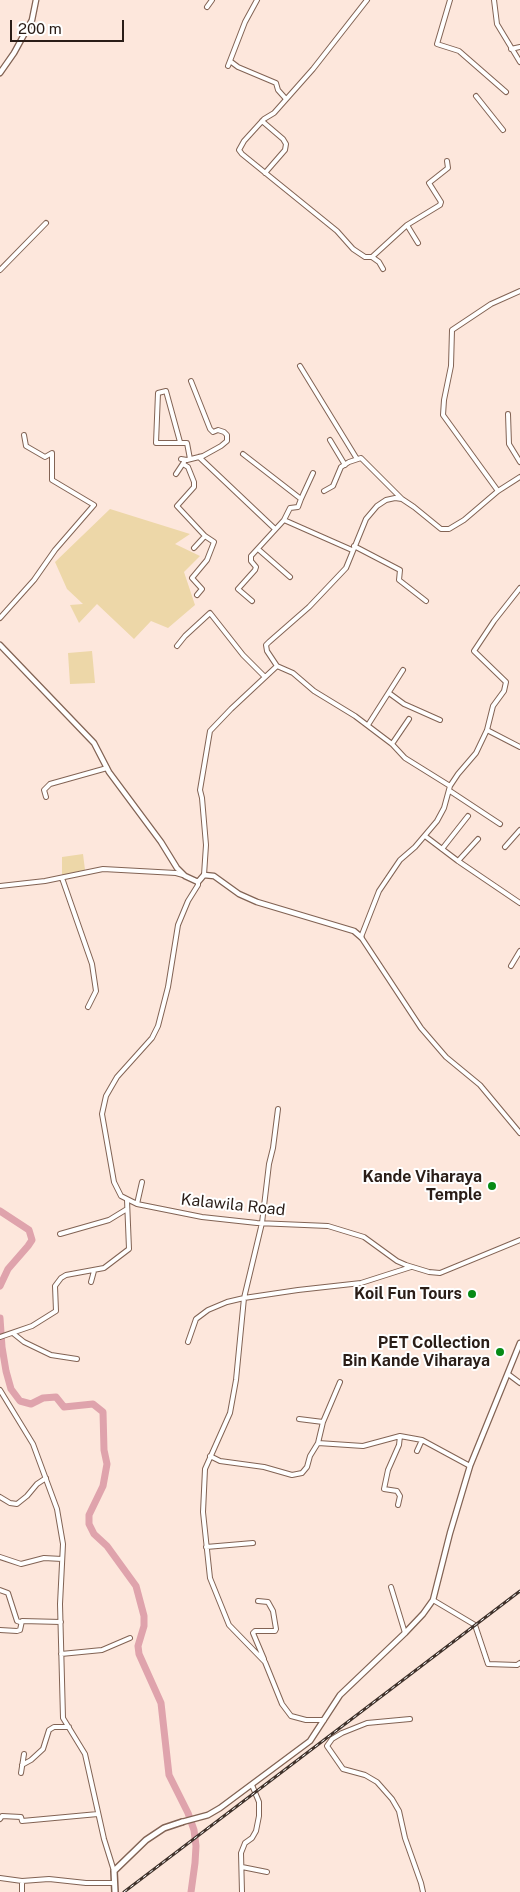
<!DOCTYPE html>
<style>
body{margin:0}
#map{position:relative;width:520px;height:1892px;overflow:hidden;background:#fde7dc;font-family:"Public Sans",sans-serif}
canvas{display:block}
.scale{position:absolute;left:10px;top:20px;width:114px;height:22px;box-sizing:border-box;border:2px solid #2a1d17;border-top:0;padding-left:6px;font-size:15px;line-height:18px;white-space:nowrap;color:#2a1d17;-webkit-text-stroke:4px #fff;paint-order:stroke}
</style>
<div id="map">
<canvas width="520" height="1892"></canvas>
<div class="scale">200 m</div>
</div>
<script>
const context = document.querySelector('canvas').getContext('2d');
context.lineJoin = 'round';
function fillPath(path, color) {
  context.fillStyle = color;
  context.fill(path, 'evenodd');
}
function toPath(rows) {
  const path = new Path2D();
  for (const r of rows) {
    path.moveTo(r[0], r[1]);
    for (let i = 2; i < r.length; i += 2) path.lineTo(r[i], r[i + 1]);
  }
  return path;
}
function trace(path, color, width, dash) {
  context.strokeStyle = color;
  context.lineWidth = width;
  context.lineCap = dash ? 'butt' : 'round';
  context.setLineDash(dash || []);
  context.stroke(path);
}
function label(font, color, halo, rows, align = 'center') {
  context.font = font + ' "Public Sans",sans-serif';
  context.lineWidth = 4;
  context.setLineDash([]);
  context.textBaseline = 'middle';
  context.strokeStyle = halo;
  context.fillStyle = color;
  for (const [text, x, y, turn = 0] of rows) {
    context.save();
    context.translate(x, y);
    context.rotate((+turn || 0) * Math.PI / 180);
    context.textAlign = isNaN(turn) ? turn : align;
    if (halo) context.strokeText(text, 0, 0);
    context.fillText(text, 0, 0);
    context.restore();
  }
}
fillPath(toPath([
 [110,509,190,534,175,544,200,556,184,572,195,605,168,628,151,621,134,639,97,604,79,623,70,605,83,604,67,589,55,562],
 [92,651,95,683,70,684,68,653],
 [83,854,85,870,62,875,62,857]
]), '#edd7a8');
trace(toPath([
 [0,1211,29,1230,32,1240,28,1246,8,1269,0,1286],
 [0,1318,2,1347,6,1371,11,1389,20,1401,31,1404,43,1398,56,1397,64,1407,93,1404,103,1412,104,1450,107,1464,103,1486,89,1515,89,1524,94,1534,107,1546,136,1586,144,1616,144,1626,138,1646,139,1654,161,1703,169,1775,188,1813,194,1830,196,1846,195,1863,191,1892]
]), '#dfa3ac', 7);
const minor = toPath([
 [367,0,313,69,274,113,264,119,244,141,239,150,242,154,337,231,353,249,365,257,372,257],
 [450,0,437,44,459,51,506,92],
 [494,0,497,24,520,62],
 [207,7,212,0],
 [511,49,520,47],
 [230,61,238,67,276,83,278,90,286,99],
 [228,66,245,22,257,0],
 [476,96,503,130],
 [262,121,283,139,286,144,285,150,265,173],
 [407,225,418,243],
 [383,269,379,262,372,257,407,225,440,205,441,202,429,183,448,168,447,161],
 [0,270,46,223],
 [300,366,357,459],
 [508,414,509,444,520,462],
 [330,440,345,465],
 [180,442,166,391,158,393,156,443,187,443,190,459],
 [243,454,301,499,298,507,290,508,284,520],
 [199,457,275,529],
 [181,459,187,460,203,456,221,446,227,441,227,435,224,432,218,430,213,432,210,429,191,381],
 [183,464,188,467,194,482,194,487,177,506,205,536,194,548],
 [176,474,184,462],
 [324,491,333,486,341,467,349,462,361,458,402,499],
 [498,491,443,415,444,400,451,366,452,330,491,304,520,291],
 [301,499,313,473],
 [354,546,400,570,399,580,426,601],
 [258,549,290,577],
 [520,588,494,621,474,651,506,682,504,691,493,706,487,730,476,753,458,774,450,786,444,808,437,821,415,847,400,860,379,891,361,937,421,1028,446,1057,480,1085,520,1133],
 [197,595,202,589,192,578,207,560,214,542,205,536],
 [252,601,238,589,255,570,256,567,251,561,251,556,284,520,352,550],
 [0,618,34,580,55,550,94,505,52,480,52,453,45,457,26,446,24,435],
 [177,646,185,636,210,613,243,655,265,677],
 [277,666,293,673,314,691,355,716,392,744,405,758,450,786],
 [389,693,404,704,440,720],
 [368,725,403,670],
 [487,730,520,747],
 [392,744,409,719],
 [450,791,500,824],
 [46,797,44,790,50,784,107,768],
 [425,836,458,861,520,903],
 [505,847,520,830],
 [442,849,468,816],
 [458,861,478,839],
 [204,875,206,845,202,798,200,790,210,731,231,709,277,666,267,651,266,645,269,642,309,607,346,568,366,519,377,506,386,500,395,498,402,499,414,507,441,529,449,529,464,520,498,491,520,477],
 [62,878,92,964,96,991,88,1007],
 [198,882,198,885,188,901,178,925,168,987,158,1026,152,1038,117,1077,106,1096,102,1114,114,1182,121,1196,137,1204,202,1217,257,1223,328,1226,364,1237,397,1261,406,1265,429,1272,440,1273,520,1240],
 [0,886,45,881,103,869,176,873,183,875],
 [511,966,520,951],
 [278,1109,273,1148,269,1164,262,1223,244,1298,236,1380,230,1413,205,1469,203,1512,210,1578,229,1625,265,1662,282,1704,291,1716,306,1720,324,1720],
 [137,1204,142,1182],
 [60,1234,109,1220,127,1209],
 [91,1282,94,1271],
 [14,1334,24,1342,51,1355,77,1359],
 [0,1337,32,1326,56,1311,55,1286,61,1278,66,1275,104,1268,129,1249,127,1200],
 [188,1342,196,1319,208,1310,227,1302,244,1298,298,1290,361,1283,411,1267],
 [508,1374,520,1383],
 [0,1390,33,1444,57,1509,63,1544,60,1604,63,1718,85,1754,104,1839,114,1871],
 [299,1419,323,1422],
 [318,1443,323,1422,340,1382],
 [417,1451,422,1440],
 [210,1456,220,1461,264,1467,292,1475,302,1473,307,1467,310,1456,318,1443,363,1446,400,1436,422,1440,470,1466],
 [0,1497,10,1503,17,1504,27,1496,37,1484,46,1478],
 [398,1505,400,1496,397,1491,384,1489,388,1470,399,1445,400,1436],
 [206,1547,253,1543],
 [0,1557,21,1564,44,1558,62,1559],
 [391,1587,405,1633],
 [0,1590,8,1593,17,1621,20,1622],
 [433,1600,475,1625,488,1664,517,1665,520,1663],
 [258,1601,268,1602,273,1611,276,1629,275,1631,255,1631,253,1633,264,1659],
 [0,1630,17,1631,20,1630,22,1621,61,1622],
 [61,1654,102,1650,130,1638],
 [410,1719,367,1723,342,1733,332,1739,327,1746,343,1769,365,1775,377,1782,392,1799,399,1811,405,1838,421,1883,423,1892],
 [22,1765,31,1760,43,1749,49,1730,54,1727,69,1727],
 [21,1773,24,1754],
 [0,1819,2,1816,21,1817,22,1821,98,1814],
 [242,1867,267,1872],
 [0,1878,22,1881,49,1879,86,1883,115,1883],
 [22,1881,22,1892],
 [242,1892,241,1853,245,1843,252,1838,256,1831,259,1816,259,1802,252,1785]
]);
const tertiary = toPath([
 [0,73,14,53,32,20,36,0],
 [0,645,94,743,109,772,161,842,177,868,185,876,198,882,204,875,214,876,239,894,257,902,354,931,361,937],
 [182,1822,208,1815,220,1808,310,1741,340,1695,405,1633,423,1614,433,1600,450,1533,470,1466,520,1343]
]);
const secondary = toPath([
 [115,1892,114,1871,146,1840,164,1828,182,1822]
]);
trace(minor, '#826354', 6);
trace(tertiary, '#826354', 7);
trace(secondary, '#826354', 8);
trace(minor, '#fff', 4);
trace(tertiary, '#fff', 4.5);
trace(secondary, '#fff', 5);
const rail = toPath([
 [124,1892,520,1591]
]);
trace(rail, '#40322b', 3);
trace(rail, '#fff', 1, [4]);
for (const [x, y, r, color] of [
 [492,1186,5,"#068b16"],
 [472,1294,5,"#068b16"],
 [500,1352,5,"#068b16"]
]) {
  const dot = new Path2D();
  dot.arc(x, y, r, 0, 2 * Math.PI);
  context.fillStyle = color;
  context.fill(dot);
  trace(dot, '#fff', 2);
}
label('bold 16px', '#2a1d17', '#fff', [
 ["Kande Viharaya",482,1177],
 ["Temple",482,1195],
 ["Koil Fun Tours",462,1294],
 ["PET Collection",490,1343],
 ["Bin Kande Viharaya",490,1361]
], 'right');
label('16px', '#2a1d17', '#fff', [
 ["Kalawila Road",233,1205,6]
]);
</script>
